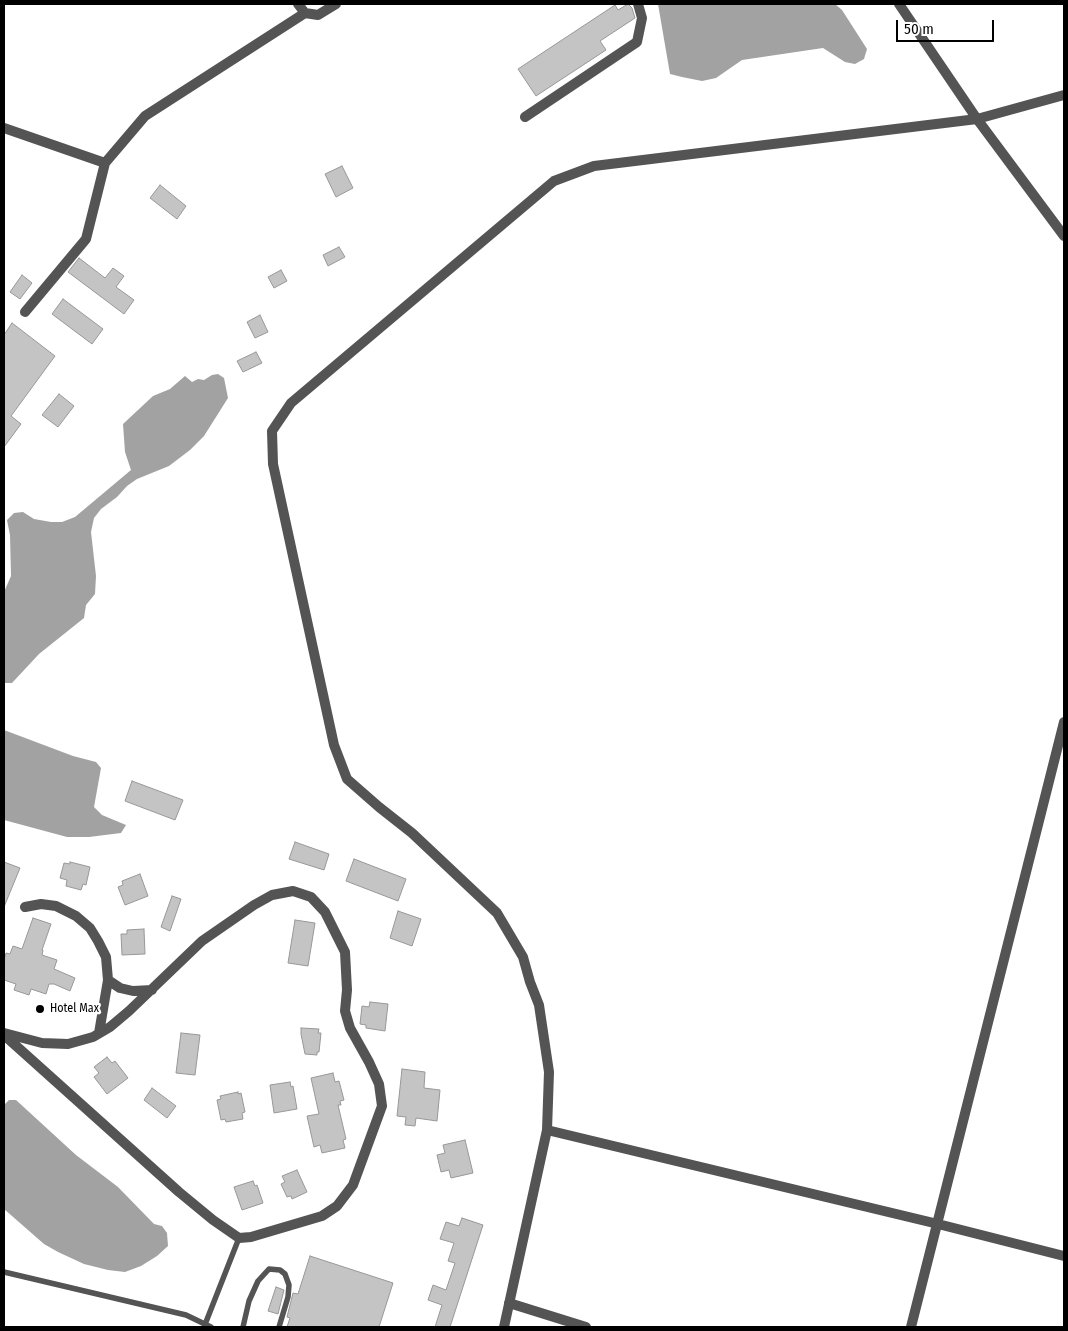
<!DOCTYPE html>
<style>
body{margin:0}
#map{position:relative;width:1068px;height:1331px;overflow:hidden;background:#fff;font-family:"Fira Sans Condensed",sans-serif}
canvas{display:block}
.frame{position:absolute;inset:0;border:5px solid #000;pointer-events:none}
.scale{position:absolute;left:896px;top:20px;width:98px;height:22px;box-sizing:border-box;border:2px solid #000;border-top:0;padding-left:6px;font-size:15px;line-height:18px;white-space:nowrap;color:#000;-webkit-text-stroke:4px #fff;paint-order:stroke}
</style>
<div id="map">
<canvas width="1068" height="1331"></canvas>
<div class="frame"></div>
<div class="scale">50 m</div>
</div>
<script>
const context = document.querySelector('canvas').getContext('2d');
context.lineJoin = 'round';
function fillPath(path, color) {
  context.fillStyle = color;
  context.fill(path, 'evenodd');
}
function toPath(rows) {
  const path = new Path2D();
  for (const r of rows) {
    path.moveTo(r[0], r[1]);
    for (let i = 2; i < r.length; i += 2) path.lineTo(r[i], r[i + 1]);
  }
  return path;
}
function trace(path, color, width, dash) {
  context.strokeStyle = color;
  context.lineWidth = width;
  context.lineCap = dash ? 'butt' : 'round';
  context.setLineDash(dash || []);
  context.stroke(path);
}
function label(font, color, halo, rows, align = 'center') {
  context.font = font + ' "Fira Sans Condensed",sans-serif';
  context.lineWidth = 4.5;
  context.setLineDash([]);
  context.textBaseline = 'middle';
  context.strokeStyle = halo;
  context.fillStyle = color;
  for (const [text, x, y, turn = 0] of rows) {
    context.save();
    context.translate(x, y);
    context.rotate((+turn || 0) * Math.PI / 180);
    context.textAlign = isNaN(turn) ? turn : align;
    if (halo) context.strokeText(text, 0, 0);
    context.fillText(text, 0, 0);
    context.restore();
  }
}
fillPath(toPath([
 [658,4,835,4,842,10,867,49,864,59,855,64,845,62,823,48,742,60,716,78,702,81,682,77,670,74],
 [218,374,224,378,228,398,204,436,190,450,169,466,137,479,127,486,117,497,101,509,94,518,91,532,96,576,95,594,86,605,84,618,39,654,12,683,4,683,4,592,11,576,10,535,7,520,14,513,23,512,34,519,51,522,62,522,75,517,131,470,125,452,123,424,153,396,170,389,185,376,192,382,198,379,204,380,212,375],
 [4,730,73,756,96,762,101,768,94,807,102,815,126,825,121,833,89,837,67,837,4,820],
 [9,1100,16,1100,76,1155,118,1187,154,1224,162,1226,167,1233,168,1246,157,1256,141,1266,125,1272,108,1270,84,1264,58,1252,44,1244,4,1209,4,1105]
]), '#a2a2a2');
const building = toPath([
 [628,4,632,8,635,18,600,41,606,50,536,96,518,69,615,5,618,10,628,4],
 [342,166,353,188,336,197,325,174,342,166],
 [160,185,186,206,177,219,150,198,160,185],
 [339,247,345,257,328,266,323,255,339,247],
 [79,258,105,278,113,268,124,276,116,287,134,300,124,314,68,272,79,258],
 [281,270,287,281,274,288,268,277,281,270],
 [22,275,32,283,20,299,10,292,22,275],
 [63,299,103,329,92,344,52,314,63,299],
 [260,315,268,332,255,338,247,322,260,315],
 [12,323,55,356,11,416,21,424,4,447,4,335,12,323],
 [256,352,262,363,243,372,237,361,256,352],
 [59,394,74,406,58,427,42,415,59,394],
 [132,781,183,800,175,820,125,801,132,781],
 [295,842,329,854,324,870,289,859,295,842],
 [354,859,406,879,398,901,346,881,354,859],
 [4,862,20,868,4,907,4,862],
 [70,862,90,867,86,885,83,884,81,890,66,886,67,880,60,878,64,863,70,864,70,862],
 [140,874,148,896,125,905,118,887,123,885,122,881,140,874],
 [172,896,181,899,170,931,161,927,172,896],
 [398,911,421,919,412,946,390,938,398,911],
 [33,918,51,924,42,950,43,950,42,955,57,960,54,969,75,978,70,991,54,984,49,984,46,994,31,989,29,995,14,990,16,984,4,980,4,960,6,953,10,954,13,946,22,949,33,918],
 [295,920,315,923,308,966,288,963,295,920],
 [144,929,145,954,122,955,121,934,127,934,127,930,144,929],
 [370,1002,388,1004,385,1031,366,1028,366,1025,360,1024,362,1006,369,1007,370,1002],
 [301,1028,319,1029,318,1033,321,1033,319,1052,317,1052,317,1055,305,1054,301,1034,301,1028],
 [181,1033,200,1035,195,1075,176,1073,181,1033],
 [107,1057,112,1063,115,1061,128,1078,107,1094,94,1077,99,1073,94,1067,107,1057],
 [402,1069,425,1072,424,1088,440,1090,437,1121,416,1118,415,1126,405,1125,406,1117,397,1116,402,1069],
 [333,1073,335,1082,339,1081,344,1100,340,1101,341,1105,338,1105,346,1139,343,1140,345,1148,322,1153,320,1145,314,1147,307,1116,319,1114,311,1078,333,1073],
 [290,1082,291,1087,293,1086,297,1109,274,1113,270,1085,290,1082],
 [152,1088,176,1106,167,1118,144,1100,152,1088],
 [238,1092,238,1094,241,1093,245,1112,242,1113,243,1119,226,1122,225,1119,221,1120,217,1100,221,1099,220,1096,238,1092],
 [465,1140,473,1173,451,1178,449,1170,441,1172,437,1155,445,1153,443,1145,465,1140],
 [297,1170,307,1192,292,1199,291,1196,287,1197,281,1184,285,1182,282,1176,297,1170],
 [253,1181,255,1186,257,1185,263,1203,242,1210,234,1187,253,1181],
 [462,1218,483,1225,450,1327,435,1327,442,1305,428,1300,433,1285,446,1290,455,1263,448,1261,454,1243,440,1239,446,1222,459,1226,462,1218],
 [310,1256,393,1283,379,1327,287,1327,290,1318,287,1317,293,1293,298,1294,310,1256],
 [276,1287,284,1290,278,1314,268,1311,276,1287]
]);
fillPath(building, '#c4c4c4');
trace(building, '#989898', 1);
trace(toPath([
 [4,1272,186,1315,211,1327],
 [204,1327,239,1238],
 [243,1327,249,1301,258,1281,269,1269,280,1270,285,1274,289,1285,288,1297,279,1327]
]), '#545454', 5.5);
trace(toPath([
 [298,4,305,13,318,15,336,4],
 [899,4,977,119,1064,236],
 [525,117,637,42,642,18,638,4],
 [4,128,105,163],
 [25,312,86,239,105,163,145,116,305,13],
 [25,907,41,904,56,906,76,916,90,928,98,941,106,957,108,980,99,1033],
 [108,980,120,988,133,991,152,990],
 [4,1033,42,1043,68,1044,93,1037,110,1027,129,1011,202,941,254,905,272,895,293,891,311,897,325,912,345,952,347,990,345,1011,350,1028,369,1062,379,1084,382,1106,353,1185,337,1206,322,1216,251,1237,239,1238,213,1220,179,1192,4,1035],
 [547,1130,938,1224,1064,1256],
 [509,1303,586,1327],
 [504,1327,547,1130,549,1072,539,1005,530,982,523,957,497,913,412,833,379,807,347,779,334,745,273,464,272,431,291,403,554,181,594,166,977,119,1064,95],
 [911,1327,1064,722]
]), '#545454', 10);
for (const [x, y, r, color] of [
 [40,1009,5,"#000"]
]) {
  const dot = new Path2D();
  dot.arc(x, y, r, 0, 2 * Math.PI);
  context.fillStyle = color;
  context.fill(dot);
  trace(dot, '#fff', 2);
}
label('12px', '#000', '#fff', [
 ["Hotel Max",50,1009]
], 'left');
</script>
